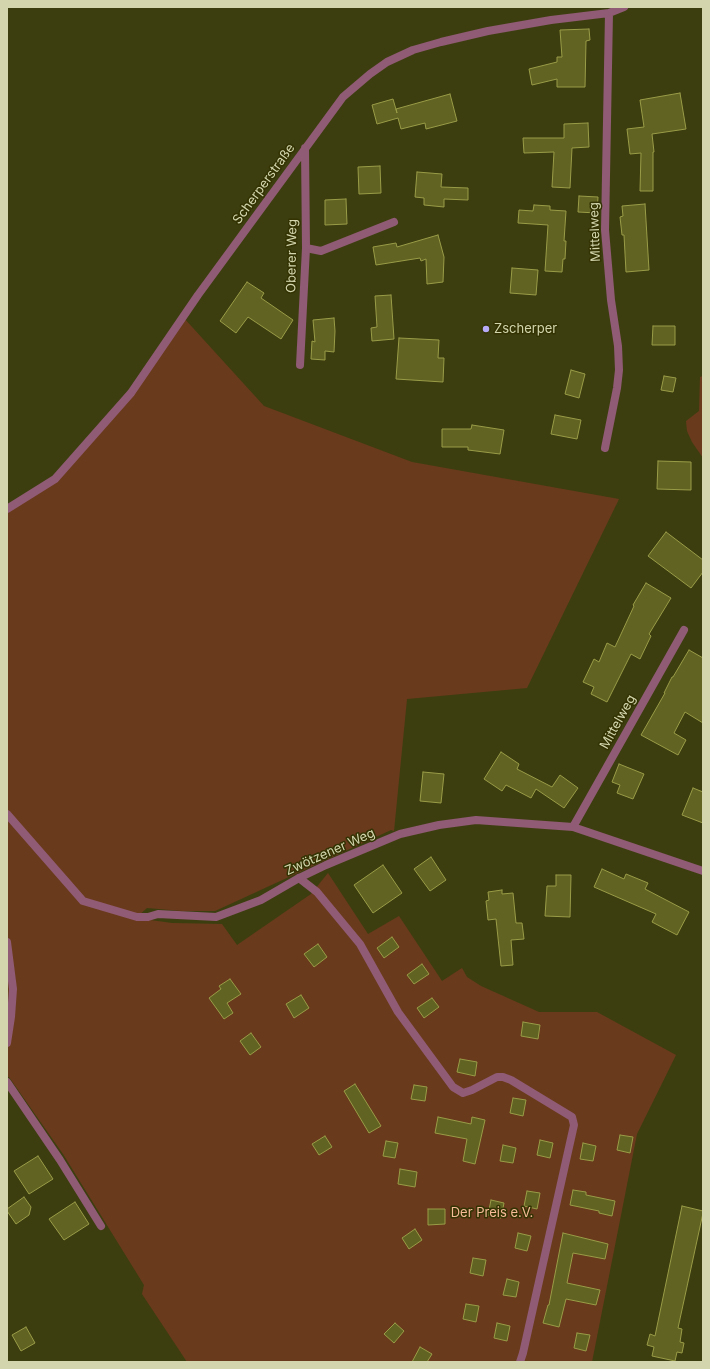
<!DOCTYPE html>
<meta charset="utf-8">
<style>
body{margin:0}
#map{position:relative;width:710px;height:1369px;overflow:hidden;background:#3d3e10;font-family:Inter,sans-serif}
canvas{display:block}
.frame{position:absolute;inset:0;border:8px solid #d3d6ad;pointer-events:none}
</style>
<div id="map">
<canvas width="710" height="1369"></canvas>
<div class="frame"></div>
</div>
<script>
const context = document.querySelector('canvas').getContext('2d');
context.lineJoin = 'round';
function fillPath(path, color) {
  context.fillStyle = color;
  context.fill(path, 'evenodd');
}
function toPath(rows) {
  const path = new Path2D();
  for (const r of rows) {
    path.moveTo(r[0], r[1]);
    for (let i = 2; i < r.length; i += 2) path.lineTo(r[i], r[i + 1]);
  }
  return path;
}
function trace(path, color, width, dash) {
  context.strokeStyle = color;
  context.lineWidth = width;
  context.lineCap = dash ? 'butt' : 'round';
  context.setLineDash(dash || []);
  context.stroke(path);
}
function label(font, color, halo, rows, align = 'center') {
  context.font = font + ' Inter,sans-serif';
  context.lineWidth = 3;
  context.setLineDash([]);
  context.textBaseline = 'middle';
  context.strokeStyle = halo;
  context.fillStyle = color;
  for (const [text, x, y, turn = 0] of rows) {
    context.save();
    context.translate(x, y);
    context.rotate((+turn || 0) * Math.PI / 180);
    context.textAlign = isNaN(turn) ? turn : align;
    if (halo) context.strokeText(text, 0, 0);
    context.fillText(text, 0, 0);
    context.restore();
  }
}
fillPath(toPath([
 [183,317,264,406,412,462,619,499,527,688,407,699,394,831,391,830,215,911,182,911,147,908,138,916,150,920,172,923,222,924,237,945,311,894,328,873,368,934,399,916,442,981,462,968,467,977,481,986,539,1012,597,1012,676,1055,637,1134,592,1362,187,1362,142,1294,144,1285,63,1154,9,1077,7,1077,7,509,55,479,130,393],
 [703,376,703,458,692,442,687,431,686,421,699,411,700,377]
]), '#6a3a1c');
const building = toPath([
 [589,29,590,40,586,41,585,87,557,87,557,79,532,85,529,69,557,62,557,57,562,57,560,30,589,29],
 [680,93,686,129,652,134,654,152,653,152,653,191,640,191,641,153,630,154,627,129,644,127,640,100,680,93],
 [450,94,457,121,426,129,425,123,401,129,398,118,377,124,372,105,393,99,397,113,396,109,450,94],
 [588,123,589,147,572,148,570,188,552,187,554,152,524,153,523,138,564,138,564,124,588,123],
 [380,166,381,193,359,194,358,167,380,166],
 [417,172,442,174,441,187,468,188,468,200,444,199,444,207,424,205,424,198,415,197,417,172],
 [579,196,598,197,597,213,578,212,579,196],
 [346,199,347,224,325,225,325,200,346,199],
 [645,204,649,270,626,272,624,235,622,235,620,217,623,216,622,206,645,204],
 [534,205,550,206,550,210,566,211,564,241,566,241,565,259,563,259,562,272,545,271,548,225,518,223,519,210,533,211,534,205],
 [438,235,444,257,443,282,427,284,426,259,421,261,420,258,376,265,373,247,396,243,397,247,438,235],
 [512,268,538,270,536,295,510,293,512,268],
 [247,282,264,293,261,298,293,320,281,339,248,317,236,333,220,321,247,282],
 [391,295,394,339,372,341,371,328,377,327,375,296,391,295],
 [334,318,335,331,334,352,325,351,325,360,311,359,312,341,315,342,313,320,334,318],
 [653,326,675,326,675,345,652,345,653,326],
 [399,338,439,340,438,358,444,358,443,382,396,379,399,338],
 [571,370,585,374,579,398,565,394,571,370],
 [664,376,676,378,673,392,661,390,664,376],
 [555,415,581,420,577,439,551,434,555,415],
 [472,425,504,430,500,454,468,450,468,447,442,447,442,429,471,429,472,425],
 [658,461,691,462,691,490,657,489,658,461],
 [666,532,703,560,703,572,691,588,648,556,666,532],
 [646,583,671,598,649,634,651,636,640,659,631,654,607,702,591,694,594,687,583,682,594,659,599,662,607,643,615,647,634,606,633,605,646,583],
 [689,650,703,658,703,723,685,712,674,733,686,740,678,755,641,735,665,693,664,693,672,677,673,677,689,650],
 [501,752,519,764,517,769,552,787,560,775,578,788,564,808,536,789,531,798,506,785,502,791,484,779,501,752],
 [619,764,644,774,633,799,617,793,620,785,612,782,619,764],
 [423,772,444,774,441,803,420,801,423,772],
 [693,788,703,792,703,823,682,815,693,788],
 [431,857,446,880,430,891,414,869,431,857],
 [383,865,402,893,373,913,354,885,383,865],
 [602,869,624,879,626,874,648,883,645,889,689,912,677,935,652,922,656,914,594,887,602,869],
 [556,875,571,875,570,917,545,916,547,886,556,886,556,875],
 [502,890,502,894,513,893,516,923,522,923,524,939,511,940,513,965,501,966,496,919,488,920,486,901,489,900,488,892,502,890],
 [392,937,399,947,384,958,377,948,392,937],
 [318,944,327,957,314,967,304,954,318,944],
 [422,964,429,974,414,984,407,975,422,964],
 [230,979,241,994,227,1003,233,1013,224,1019,209,998,221,989,219,986,230,979],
 [301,995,309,1008,294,1018,286,1004,301,995],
 [432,998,439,1007,424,1018,417,1008,432,998],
 [523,1022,540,1025,538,1039,521,1036,523,1022],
 [251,1033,261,1047,250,1055,240,1041,251,1033],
 [460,1059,477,1062,475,1076,457,1072,460,1059],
 [355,1084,381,1126,369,1133,344,1091,355,1084],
 [414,1085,427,1087,425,1101,411,1099,414,1085],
 [513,1098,526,1100,523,1116,510,1113,513,1098],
 [438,1117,471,1124,472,1117,485,1120,475,1164,463,1161,467,1139,435,1133,438,1117],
 [620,1135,633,1137,630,1153,617,1150,620,1135],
 [325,1136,332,1147,319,1155,312,1144,325,1136],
 [540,1140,553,1143,550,1158,537,1155,540,1140],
 [386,1141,398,1143,395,1158,383,1156,386,1141],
 [583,1143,596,1146,593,1161,580,1159,583,1143],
 [503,1145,516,1148,513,1163,500,1161,503,1145],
 [38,1156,53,1179,29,1194,14,1171,38,1156],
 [400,1169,417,1172,415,1187,398,1184,400,1169],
 [573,1190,586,1192,586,1195,615,1201,612,1216,599,1213,599,1211,570,1205,573,1190],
 [527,1191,540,1193,537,1209,524,1206,527,1191],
 [24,1197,31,1207,29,1215,16,1224,7,1211,7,1209,24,1197],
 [491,1200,504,1203,501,1218,488,1215,491,1200],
 [75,1202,89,1224,64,1240,49,1219,75,1202],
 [682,1206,703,1211,703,1213,678,1328,682,1329,680,1342,684,1343,682,1353,677,1352,675,1361,652,1356,654,1347,647,1345,650,1334,655,1336,682,1206],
 [428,1209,445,1209,445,1224,428,1225,428,1209],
 [415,1229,422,1240,409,1249,402,1238,415,1229],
 [518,1233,531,1236,527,1251,515,1248,518,1233],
 [563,1233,608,1244,605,1259,573,1253,567,1283,600,1290,596,1305,566,1299,559,1327,543,1323,548,1305,549,1305,563,1233],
 [473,1258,486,1260,483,1276,470,1273,473,1258],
 [507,1279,519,1282,516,1297,503,1295,507,1279],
 [466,1304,479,1306,476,1322,463,1319,466,1304],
 [395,1323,404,1331,394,1343,384,1334,395,1323],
 [497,1323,510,1326,507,1341,494,1338,497,1323],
 [26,1327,35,1343,21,1351,12,1335,26,1327],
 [577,1333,590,1335,586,1351,574,1348,577,1333],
 [420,1347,432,1354,427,1362,412,1362,420,1347]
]);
fillPath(building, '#616322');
trace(building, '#999c47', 1);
trace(toPath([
 [306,248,321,251,394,222],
 [299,878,317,892,360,944,398,1012,453,1087,463,1093,472,1090,497,1077,503,1077,511,1080,572,1117,574,1125,523,1353,520,1362],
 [7,942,13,989,11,1017,7,1043],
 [7,1082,60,1160,101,1226]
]), '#905b74', 8);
trace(toPath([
 [300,365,306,248,305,148],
 [605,448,617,388,619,370,618,346,611,300,605,230,609,13],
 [7,509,55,479,131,393,198,295,343,97,370,74,387,62,413,50,441,42,488,31,551,20,609,13,624,7],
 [7,814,83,901,137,917,148,917,158,914,216,917,261,900,299,878,326,865,400,834,439,825,476,820,573,827,703,871],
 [573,827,684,630]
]), '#905b74', 8);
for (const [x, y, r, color] of [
 [486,329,4,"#b7abf8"]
]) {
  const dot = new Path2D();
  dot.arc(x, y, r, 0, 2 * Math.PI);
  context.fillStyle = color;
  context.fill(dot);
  trace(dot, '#333303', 1.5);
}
label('13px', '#d3d6ad', '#333303', [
 ["Scherperstraße",264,184,-54],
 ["Mittelweg",595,232,-92],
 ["Oberer Weg",292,256,-89],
 ["Mittelweg",618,722,-61],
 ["Zwötzener Weg",330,852,-24]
]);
label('13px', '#d3d6ad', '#333303', [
 ["Zscherper",494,329]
], 'left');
label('13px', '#f7bb99', '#333303', [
 ["Der Preis e.V.",492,1213]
]);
</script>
